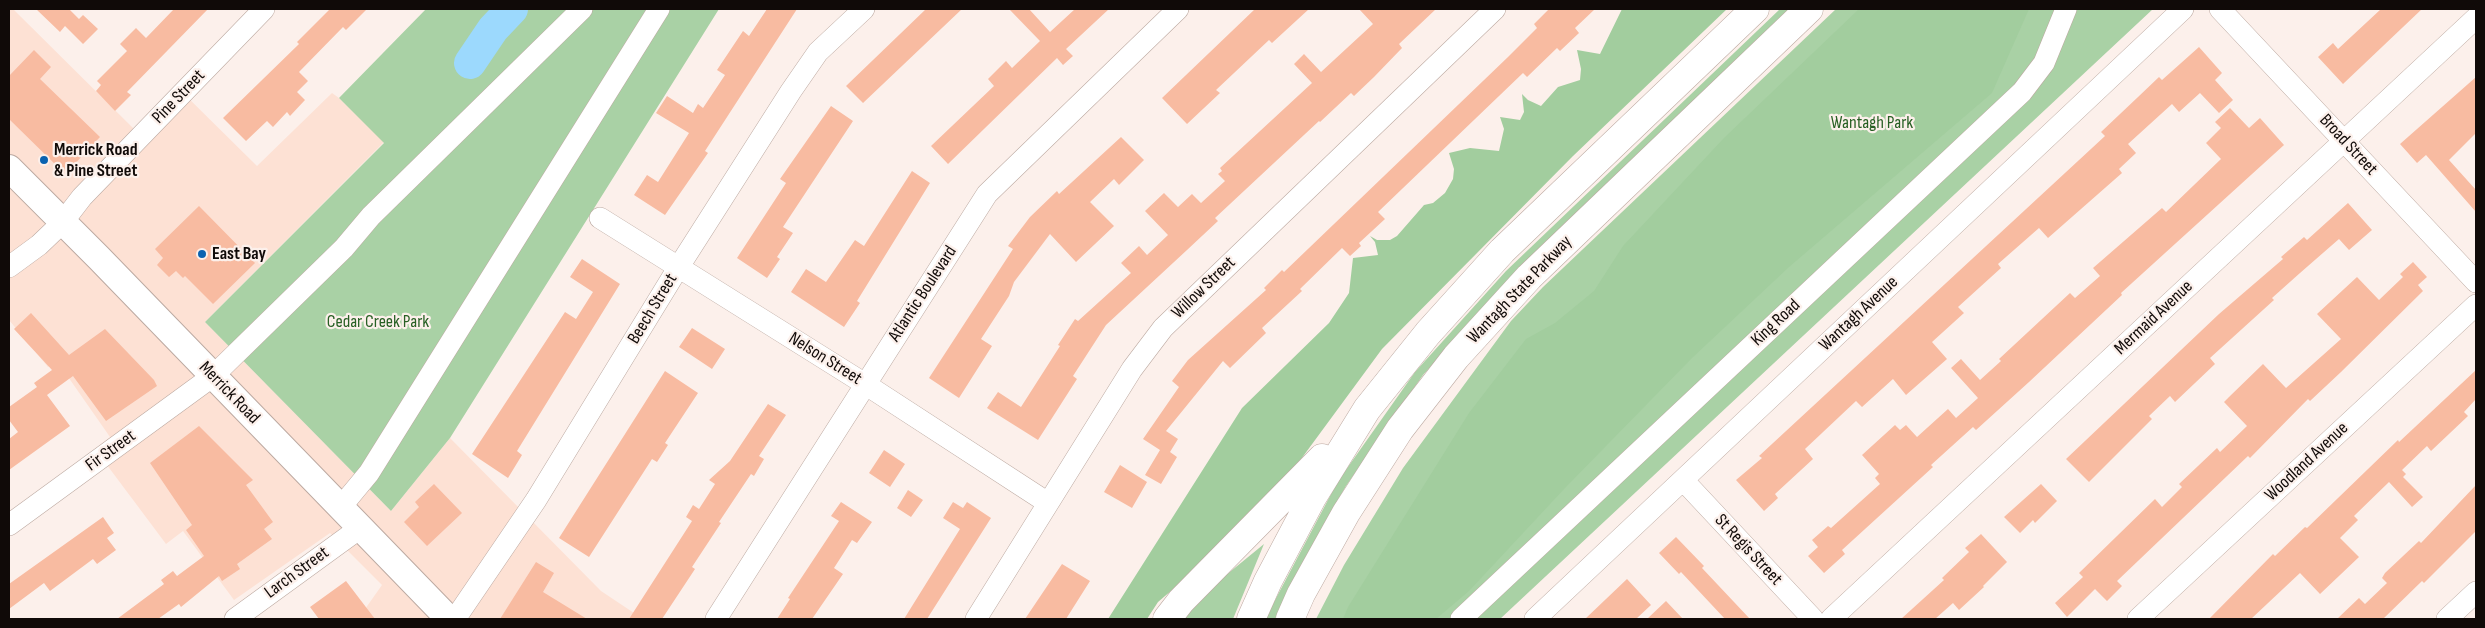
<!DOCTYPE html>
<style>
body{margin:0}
#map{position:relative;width:2485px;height:628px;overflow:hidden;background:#fcf0eb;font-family:"Sofia Sans Condensed",sans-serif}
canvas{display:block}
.frame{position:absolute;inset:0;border:10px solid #100a08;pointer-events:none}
</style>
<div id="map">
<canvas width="2485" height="628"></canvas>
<div class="frame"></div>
</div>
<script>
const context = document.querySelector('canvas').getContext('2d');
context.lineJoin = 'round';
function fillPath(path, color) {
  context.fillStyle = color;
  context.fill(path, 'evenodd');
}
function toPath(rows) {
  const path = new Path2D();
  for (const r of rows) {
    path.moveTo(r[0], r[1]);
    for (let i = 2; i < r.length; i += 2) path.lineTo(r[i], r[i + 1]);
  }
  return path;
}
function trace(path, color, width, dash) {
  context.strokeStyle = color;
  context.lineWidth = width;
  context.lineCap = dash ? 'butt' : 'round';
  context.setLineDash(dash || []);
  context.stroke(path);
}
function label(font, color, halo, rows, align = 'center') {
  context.font = font + ' "Sofia Sans Condensed",sans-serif';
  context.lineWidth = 4.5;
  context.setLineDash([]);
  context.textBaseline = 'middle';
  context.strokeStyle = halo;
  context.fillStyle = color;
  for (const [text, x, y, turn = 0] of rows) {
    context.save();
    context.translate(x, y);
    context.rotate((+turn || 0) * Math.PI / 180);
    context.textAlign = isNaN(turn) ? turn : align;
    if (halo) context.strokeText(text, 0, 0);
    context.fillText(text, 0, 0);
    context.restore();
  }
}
fillPath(toPath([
 [9,9,13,9,135,130,177,87,257,166,332,93,339,98,384,142,205,322,391,511,450,438,601,591,643,619,358,619,382,585,330,533,234,600,183,531,166,544,95,449,110,437,57,361,48,367,9,320]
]), '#fde1d4');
fillPath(toPath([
 [426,9,719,9,450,438,391,511,205,322,384,143,339,98],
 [1780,9,1793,9,1512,278,1423,375,1346,486,1300,567,1275,619,1265,619,1338,481,1415,372,1506,271],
 [1836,9,2153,9,1500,619,1316,619,1344,565,1403,468,1511,321,1543,287],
 [1264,544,1233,619,1178,619,1198,598]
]), '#a9d1a5');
fillPath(toPath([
 [1622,9,1727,9,1573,156,1382,349,1293,470,1221,548,1158,602,1147,619,1108,619,1242,408,1329,323,1349,293,1353,258,1378,255,1375,242,1370,236,1377,240,1390,240,1397,236,1424,205,1433,203,1445,193,1453,179,1454,169,1449,153,1470,148,1499,151,1504,129,1500,117,1520,120,1524,112,1522,94,1528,100,1541,106,1558,87,1580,80,1581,69,1577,50,1600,54],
 [1859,9,2029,9,1992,93,1789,267,1692,358,1565,488,1469,591,1436,619,1343,619,1348,607,1469,413,1526,339,1555,323,1594,291,1623,246,1724,138]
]), '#a2cd9e');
trace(toPath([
 [470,63,493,29,512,9]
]), '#9cd9fd', 32);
fillPath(toPath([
 [36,9,69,9,79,19,83,15,98,29,83,44,65,26,60,32],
 [174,9,208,9,127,92,131,95,115,111,96,91,101,85,97,81,127,51,120,44,136,28,146,38],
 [330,9,367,9,346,30,343,27,299,72,308,81,297,92,305,100,290,116,287,112,273,127,267,121,246,141,223,118,299,44,297,42],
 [767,9,797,9,705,151,708,153,665,215,634,195,647,175,658,182,689,133,656,113,667,96,693,113,698,104,703,108,725,75,717,70,743,31,749,36],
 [926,9,962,9,863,103,846,86],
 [1009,9,1029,9,1050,32,1075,9,1109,9,1066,49,1073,56,1063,65,1057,58,948,164,931,146,994,86,988,79,1006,61,1012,68,1040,41],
 [1255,9,1309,9,1272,43,1269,40,1216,90,1220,93,1187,124,1162,98],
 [1359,9,1436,9,1399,44,1402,48,1374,77,1354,96,1351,93,1320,122,1319,121,1215,218,1218,221,1187,250,1106,325,1073,376,1077,379,1038,440,987,408,998,392,1021,407,1060,346,1058,345,1075,319,1078,321,1131,273,1121,263,1139,246,1147,255,1168,235,1145,211,1164,193,1178,207,1192,194,1201,203,1225,181,1218,174,1222,171,1220,168,1312,83,1294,64,1304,54,1321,72,1373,24],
 [1549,9,1595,9,1575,28,1579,33,1560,51,1557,48,1527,77,1523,73,1378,212,1385,219,1359,243,1361,246,1350,256,1342,248,1300,289,1302,291,1262,328,1266,333,1230,368,1223,361,1166,431,1178,439,1170,452,1177,457,1161,484,1145,475,1160,450,1143,439,1179,387,1172,381,1188,360,1266,290,1264,288,1282,270,1284,272,1508,57,1537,28,1534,24],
 [2381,9,2422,9,2343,84,2318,57,2333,43,2338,49],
 [2199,47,2222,73,2215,80,2233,100,2219,113,2200,93,2179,112,2172,104,2128,144,2136,153,2119,169,2122,173,2048,238,2039,228,1998,264,2001,268,1958,307,1964,313,1932,342,1947,359,1906,395,1893,379,1862,407,1856,401,1805,449,1813,459,1775,494,1778,498,1764,511,1736,480,1762,458,1759,456,2105,136,2101,132,2138,97,2159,77,2162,80],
 [34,50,51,67,40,79,100,137,68,171,61,170,9,119,9,76],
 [2476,77,2476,133,2449,160,2476,190,2476,212,2426,155,2417,163,2400,144],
 [831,106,853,121,783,227,793,233,777,257,780,259,767,278,737,258,786,183,780,179],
 [2230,108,2249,128,2260,118,2284,145,2121,293,2122,295,2029,382,1976,430,1973,427,1931,465,1933,467,1842,550,1845,554,1824,573,1808,556,1818,547,1812,540,1828,526,1831,528,1880,484,1875,478,1879,474,1862,455,1895,425,1900,430,1906,425,1917,437,1948,409,1956,418,1978,398,1951,368,1961,359,1980,380,2001,361,1999,359,2070,293,2075,298,2100,276,2093,268,2162,208,2166,212,2221,159,2206,143,2221,128,2215,122],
 [1121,137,1144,160,1119,185,1114,179,1090,202,1114,226,1076,262,1050,234,1014,282,1009,296,981,339,992,346,959,398,929,378,1013,249,1008,246,1030,217,1057,191,1059,194],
 [912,171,930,183,857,301,860,303,844,327,791,292,806,269,826,282,855,240,864,246],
 [2348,203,2372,230,2349,250,2339,239,2300,273,2272,298,2274,300,2210,358,2215,364,2175,402,2170,396,2149,416,2152,419,2089,482,2066,459,2219,314,2283,259,2281,257,2304,237,2307,240],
 [199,206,255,263,213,304,185,276,183,278,176,271,169,277,157,265,163,258,155,249],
 [582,259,620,284,517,451,522,455,508,478,472,454,565,312,576,319,593,292,570,277],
 [2413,262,2427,277,2418,285,2423,291,2341,372,2310,401,2308,399,2250,458,2248,456,2117,581,2122,586,2107,601,2095,589,2067,617,2055,603,2083,577,2079,573,2155,499,2162,507,2182,487,2179,484,2217,448,2220,452,2247,426,2224,402,2229,397,2263,364,2286,388,2341,339,2317,314,2357,277,2379,300,2403,277,2400,274],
 [31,313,69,355,105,329,154,380,157,386,106,421,73,376,47,395,70,426,9,470,9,439,18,432,9,420,9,407,37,387,34,383,52,370,14,329],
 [692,328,725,349,712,369,679,347],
 [2476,370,2476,399,2464,412,2468,416,2431,451,2427,446,2402,470,2406,474,2403,477,2423,497,2412,507,2389,482,2354,516,2358,520,2340,538,2359,557,2320,594,2300,573,2251,619,2209,619,2273,554,2275,556,2305,527,2307,528,2398,440,2399,442],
 [665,371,698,393,665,443,668,445,657,462,652,459,589,557,559,538],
 [768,404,786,415,759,456,764,459,754,476,751,474,719,522,721,523,692,567,695,569,662,619,629,619,692,521,686,517,693,505,699,509,715,484,709,480,730,461],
 [199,426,253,480,246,485,273,522,264,529,272,539,237,564,240,569,222,581,219,576,181,607,179,604,158,619,117,619,164,584,161,580,173,571,177,576,204,556,186,530,192,525,150,463],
 [884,450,905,464,890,487,869,473],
 [1120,465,1147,482,1132,508,1104,492],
 [434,484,462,513,427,546,404,522,419,507,415,502],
 [2041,484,2057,501,2035,523,2033,520,2020,533,2004,517],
 [2476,485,2476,531,2424,583,2422,581,2383,619,2337,619,2359,598,2365,604,2387,583,2382,578,2385,573,2419,541,2421,543],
 [908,490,923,500,911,517,897,508],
 [841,502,872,522,857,543,852,540,834,568,843,574,812,619,777,619,790,599,788,598,839,521,831,516],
 [953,502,963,508,967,502,991,518,927,619,904,619,960,529,943,518],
 [103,517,114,533,107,538,116,550,97,564,93,559,50,591,44,583,9,609,9,584],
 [1981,534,2007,562,1983,586,1984,587,1959,610,1953,603,1935,619,1901,619,1944,580,1942,578,1969,552,1965,548],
 [1676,537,1704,566,1702,568,1750,619,1725,619,1681,572,1679,574,1659,553],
 [536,562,554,573,543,592,587,619,500,619],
 [1062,564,1090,581,1066,619,1025,619],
 [1627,579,1651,605,1636,619,1585,619],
 [346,581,375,619,319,619,310,607],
 [1666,601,1683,619,1647,619]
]), '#f8bba1');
const minor = toPath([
 [2220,9,2476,282],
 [600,218,865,384,1048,503],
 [9,267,39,245,62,223,82,197,264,9],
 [1683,480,1813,619],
 [340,508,369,473,659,9],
 [9,525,213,376,344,248,371,216,582,9],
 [235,619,360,528],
 [455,619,536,500,678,268,791,91,818,52,864,9],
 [716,619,987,194,1178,9],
 [976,619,1132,369,1163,328,1495,9],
 [1461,619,2022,92,2044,63,2066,9],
 [1535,619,2183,9],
 [1831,619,2476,18],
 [2138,619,2476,305],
 [2447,619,2476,592]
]);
const major = toPath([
 [9,168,99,258,449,619]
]);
const highway = toPath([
 [1167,619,1181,601,1322,458],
 [1251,619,1268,581,1312,498,1367,409,1428,333,1502,251,1755,9],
 [1290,619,1301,594,1346,513,1400,429,1456,357,1529,277,1809,9]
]);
trace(minor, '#bca9a1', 22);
trace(major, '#bca9a1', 28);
trace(highway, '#bca9a1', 29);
trace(minor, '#fff', 21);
trace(major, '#fff', 26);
trace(highway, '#fff', 28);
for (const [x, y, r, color] of [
 [44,160,5,"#0a62b0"],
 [202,254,5,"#0a62b0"]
]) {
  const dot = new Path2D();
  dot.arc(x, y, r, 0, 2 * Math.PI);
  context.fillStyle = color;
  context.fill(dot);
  trace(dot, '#fcf0eb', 2);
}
label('18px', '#100a08', '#fcf0eb', [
 ["Pine Street",179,97,-46],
 ["Broad Street",2348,145,47],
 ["Willow Street",1204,288,-44],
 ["Wantagh State Parkway",1520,290,-46],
 ["Atlantic Boulevard",923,294,-57],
 ["Beech Street",653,309,-59],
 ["Wantagh Avenue",1859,314,-43],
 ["Mermaid Avenue",2154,318,-43],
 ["King Road",1776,323,-43],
 ["Nelson Street",825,359,32],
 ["Merrick Road",229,393,46],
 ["Fir Street",111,451,-36],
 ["Woodland Avenue",2307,462,-43],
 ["St Regis Street",1748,550,47],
 ["Larch Street",297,573,-36]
]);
label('18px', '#286024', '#fcf0eb', [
 ["Wantagh Park",1872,123],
 ["Cedar Creek Park",378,322]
]);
label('bold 18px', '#100a08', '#fcf0eb', [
 ["Merrick Road",54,150],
 ["& Pine Street",54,171],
 ["East Bay",212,254]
], 'left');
</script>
